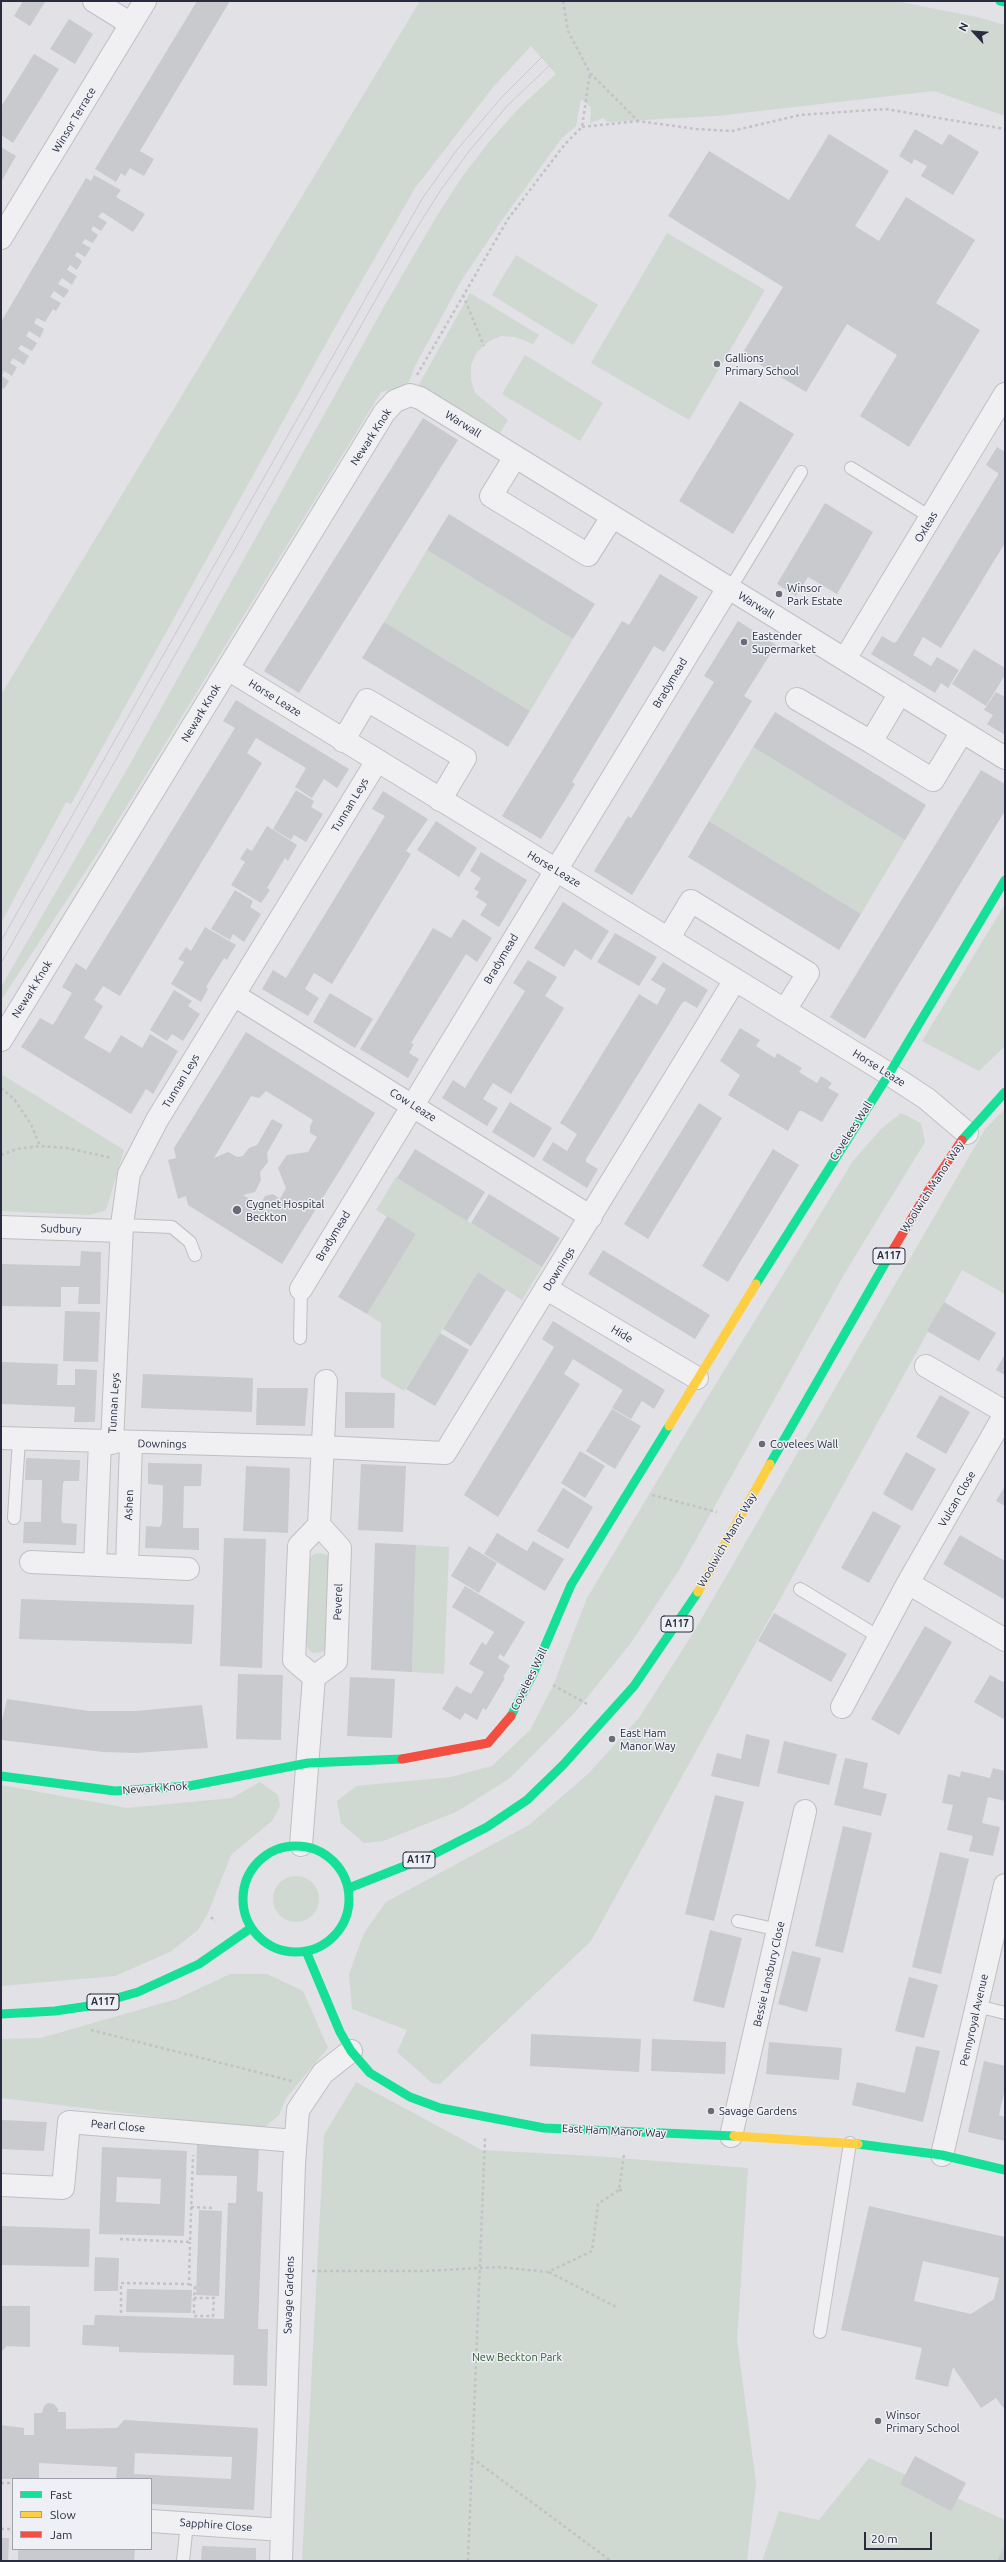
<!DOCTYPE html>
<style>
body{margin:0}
#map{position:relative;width:1006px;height:2562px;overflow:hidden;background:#e1e1e6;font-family:Ubuntu,sans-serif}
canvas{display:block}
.frame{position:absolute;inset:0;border:2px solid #282c3e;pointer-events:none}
.legend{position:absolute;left:12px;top:2478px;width:140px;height:72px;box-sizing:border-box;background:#eef0f5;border:1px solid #9fa2ac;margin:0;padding:5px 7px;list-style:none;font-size:12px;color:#282c3e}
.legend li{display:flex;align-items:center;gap:8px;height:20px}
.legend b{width:20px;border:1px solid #9fa2ac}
.north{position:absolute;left:954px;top:12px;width:40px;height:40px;-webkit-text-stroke:3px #eef0f5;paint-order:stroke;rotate:296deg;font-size:11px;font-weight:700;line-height:16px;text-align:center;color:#282c3e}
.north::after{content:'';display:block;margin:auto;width:14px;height:18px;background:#282c3e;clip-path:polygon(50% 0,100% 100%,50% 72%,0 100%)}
.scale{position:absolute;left:864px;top:2532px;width:68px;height:18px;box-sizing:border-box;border:2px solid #282c3e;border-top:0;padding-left:5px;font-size:12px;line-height:14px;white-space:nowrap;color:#282c3e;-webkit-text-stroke:3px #eef0f5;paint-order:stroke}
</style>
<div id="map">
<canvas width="1006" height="2562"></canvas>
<div class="frame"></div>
<ul class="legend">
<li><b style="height:5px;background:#16e098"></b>Fast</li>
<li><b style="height:5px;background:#ffcf43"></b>Slow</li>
<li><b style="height:5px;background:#f24e42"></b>Jam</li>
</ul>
<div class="north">N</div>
<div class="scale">20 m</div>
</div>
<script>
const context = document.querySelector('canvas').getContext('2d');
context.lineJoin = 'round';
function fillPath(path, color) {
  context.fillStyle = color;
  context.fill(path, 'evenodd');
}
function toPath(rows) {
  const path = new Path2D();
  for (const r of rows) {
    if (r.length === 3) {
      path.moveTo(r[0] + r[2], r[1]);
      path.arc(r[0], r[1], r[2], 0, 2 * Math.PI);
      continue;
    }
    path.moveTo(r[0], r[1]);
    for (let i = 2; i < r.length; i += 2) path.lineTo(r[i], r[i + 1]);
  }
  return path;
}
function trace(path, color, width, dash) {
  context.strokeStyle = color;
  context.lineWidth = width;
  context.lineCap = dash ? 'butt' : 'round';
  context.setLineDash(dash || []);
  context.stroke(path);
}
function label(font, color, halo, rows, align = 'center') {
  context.font = font + ' Ubuntu,sans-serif';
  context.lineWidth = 3;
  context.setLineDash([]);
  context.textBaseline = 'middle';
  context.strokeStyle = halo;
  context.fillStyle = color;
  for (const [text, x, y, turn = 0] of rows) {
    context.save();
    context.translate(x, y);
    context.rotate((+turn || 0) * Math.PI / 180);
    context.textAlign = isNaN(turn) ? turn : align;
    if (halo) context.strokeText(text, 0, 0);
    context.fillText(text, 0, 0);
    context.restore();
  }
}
fillPath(toPath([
 [420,1,895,1,977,17,1005,25,1005,116,934,91,716,116,607,122,603,118,590,123,591,107,581,99,576,126,562,138,504,217,461,281,415,366,407,386,381,392,103,845,1,1000,1,987,134,757,386,303,435,219,462,177,489,142,519,108,556,74,531,46,494,86,415,188,334,329,71,804,66,802,1,923,1,695],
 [667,233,765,290,689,420,591,363],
 [516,255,598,305,573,345,492,295],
 [470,293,539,335,533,344,515,337,501,336,489,341,477,352,471,365,471,380,475,393,508,420,498,436,416,390],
 [525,355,603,403,580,441,502,394],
 [427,550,573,639,530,711,384,622],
 [753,747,905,840,861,914,709,821],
 [1005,904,1005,1046,979,1071,922,1041],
 [1,1074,124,1150,107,1207,104,1211,89,1215,1,1211],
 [1005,1109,1005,1294,962,1270,591,1941,440,2084,432,2083,397,2052,407,2030,352,2009,349,1974,364,1933,386,1902,529,1825,588,1774,639,1718,695,1630,985,1129],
 [901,1113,921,1123,925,1142,846,1271,679,1570,630,1644,577,1710,510,1778,458,1811,383,1841,364,1843,341,1823,337,1801,356,1786,451,1777,492,1766,530,1730,553,1686,587,1598,690,1426,853,1161,881,1129],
 [396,1177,542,1267,522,1300,478,1272,404,1391,381,1377,381,1323,367,1314,416,1234,376,1210],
 [416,1545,449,1547,444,1674,412,1672],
 [322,1553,328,1556,331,1563,327,1649,322,1652,313,1653,309,1650,305,1641,308,1561,314,1554],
 [260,1782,278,1795,280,1806,272,1821,231,1855,208,1913,198,1930,170,1952,115,1976,1,1986,1,1785,127,1808,232,1798],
 [296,1899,23],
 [230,1974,267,1974,303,1991,328,2048,286,2098,279,2115,265,2127,175,2119,1,2098,1,2039,41,2038,177,1999],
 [356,2082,482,2150,592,2156,748,2168,737,2340,756,2483,747,2561,302,2561,324,2135],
 [869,2458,1005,2520,1005,2561,762,2561,779,2511,819,2520]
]), '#cfd8d1');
fillPath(toPath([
 [23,1,45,2,30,26,14,16],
 [197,1,230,1,140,151,154,159,144,176,130,168,125,176,121,173,116,182,95,169],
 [69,19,93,34,75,64,50,49],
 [34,54,59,69,13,143,1,135,1,107],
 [915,129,942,145,949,134,979,152,953,195,921,176,927,166,914,159,912,164,899,156],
 [829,134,889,171,855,226,879,241,906,197,975,240,936,303,980,330,909,447,860,416,897,355,847,324,806,392,742,354,783,287,668,216,709,151,789,200],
 [1,147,16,156,1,182],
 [94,175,121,190,116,197,145,214,133,232,102,212,98,217,107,222,101,231,93,226,91,230,98,235,93,243,85,239,82,243,91,248,85,257,77,252,75,256,82,261,77,270,70,265,67,270,77,276,72,285,62,278,58,284,69,290,64,298,54,291,50,297,61,303,56,311,53,309,45,322,37,318,34,323,44,329,40,338,29,331,26,336,37,343,32,351,21,345,18,349,29,356,24,365,13,358,10,363,17,367,12,376,4,371,2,376,9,381,4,389,1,387,1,322,86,178,91,181],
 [740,401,794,434,733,534,679,501],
 [423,418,458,440,299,693,264,671],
 [997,447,1005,452,1005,543,941,648,923,637,913,655,931,666,937,657,959,670,948,688,941,683,935,693,871,654,882,636,894,643,897,641,998,475,998,473,986,465],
 [825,503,873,532,837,594,808,577,796,596,777,584],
 [449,514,595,604,573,639,427,550],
 [660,574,698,597,664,652,654,646,572,782,575,784,541,839,502,816,622,621,629,625],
 [738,621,776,645,744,696,752,701,632,895,594,871,628,816,631,818,714,682,704,676],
 [384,622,530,711,508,747,362,658],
 [974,649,1005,668,1005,675,986,706,952,684],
 [996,692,1005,697,1005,735,987,724,993,715,984,710],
 [236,700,349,769,337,788,324,779,312,798,295,787,306,768,256,738,247,753,262,763,120,996,103,986,94,1000,103,1006,84,1038,110,1053,121,1035,142,1048,150,1034,178,1051,153,1094,146,1089,131,1114,21,1047,40,1018,53,1025,72,993,62,987,76,963,86,970,235,728,223,721],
 [775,712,926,805,905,840,753,747],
 [981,770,1005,784,1005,811,865,1039,830,1017],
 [296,790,314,801,311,807,323,814,306,842,294,835,291,840,273,829],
 [383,791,428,819,406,851,411,854,332,984,314,973,305,989,319,998,308,1016,262,989,273,970,286,978,385,816,372,809],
 [436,821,477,848,459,877,417,850],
 [709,821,861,914,839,950,688,857],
 [267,826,297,845,288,861,285,858,267,888,270,890,261,903,231,885,245,862,240,859,247,848,252,851],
 [481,852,527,880,499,927,480,915,487,904,476,897,479,892,474,889,481,878,470,871],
 [235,890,253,901,250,907,261,914,244,942,233,934,230,940,211,929],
 [563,902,609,931,591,960,575,949,564,967,534,948],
 [463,919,492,938,477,962,466,954,411,1043,414,1044,409,1053,419,1059,408,1078,360,1049,433,928,451,938],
 [205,927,236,945,227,960,224,958,206,987,208,989,201,1002,171,984,184,962,178,959,186,947,191,951],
 [615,933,657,957,639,986,597,962],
 [528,960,557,977,545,996,564,1008,511,1094,493,1083,483,1099,498,1108,487,1126,442,1098,453,1080,465,1088,525,991,513,983],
 [663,962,708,990,697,1008,685,1001,682,1003,586,1159,586,1162,598,1169,587,1188,542,1160,553,1142,567,1151,577,1134,560,1123,639,994,657,1005,666,989,651,980],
 [174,990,192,1001,188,1006,200,1014,183,1041,172,1034,167,1041,150,1030],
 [330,993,373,1019,355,1048,313,1022],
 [740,1028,760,1040,756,1046,775,1058,777,1053,802,1068,799,1072,817,1083,821,1076,832,1083,828,1088,839,1094,822,1122,802,1111,799,1111,788,1131,728,1095,740,1075,720,1061],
 [246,1032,375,1113,282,1264,188,1205,186,1196,178,1199,168,1160,176,1158,174,1148],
 [266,1091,313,1120,310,1126,310,1133,317,1137,308,1152,287,1155,278,1168,286,1188,280,1199,273,1194,265,1196,260,1205,243,1195,255,1192,261,1180,260,1172,268,1162,267,1153,283,1125,272,1119,257,1145,249,1148,243,1156,237,1157,228,1152,214,1158,251,1096,259,1098],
 [510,1102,552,1128,534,1158,492,1132],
 [699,1103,722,1118,648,1239,624,1224],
 [415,1149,485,1192,467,1221,397,1178],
 [773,1149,799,1165,728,1282,702,1266],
 [489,1194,560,1238,542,1267,471,1223],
 [387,1216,416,1234,367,1314,338,1297],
 [603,1250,710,1315,695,1339,588,1274],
 [81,1251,101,1252,100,1304,78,1304,79,1287,61,1287,61,1307,1,1306,1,1264,80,1266],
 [478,1272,506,1290,471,1346,443,1329],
 [944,1302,996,1333,979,1361,927,1331],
 [65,1311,100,1312,98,1362,63,1361],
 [553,1321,665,1390,654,1409,642,1401,631,1419,612,1408,623,1390,573,1359,564,1374,580,1384,498,1517,464,1495,554,1347,542,1339],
 [440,1333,469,1350,435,1406,406,1389],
 [1005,1354,1005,1375,996,1370],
 [1,1362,58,1364,57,1385,75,1385,75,1369,97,1370,95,1422,74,1422,75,1407,1,1404],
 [143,1374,253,1378,252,1412,141,1408],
 [257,1388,308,1388,305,1426,256,1425],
 [345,1392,395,1393,394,1428,345,1428],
 [940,1395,970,1412,946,1454,916,1437],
 [612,1409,641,1426,615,1469,586,1451],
 [580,1451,605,1466,585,1498,561,1483],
 [906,1452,936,1469,912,1511,883,1494],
 [26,1458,80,1460,79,1481,64,1481,63,1484,61,1519,63,1523,77,1524,76,1545,23,1543,24,1522,41,1522,42,1480,25,1480],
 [148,1463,202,1464,201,1486,184,1486,183,1528,199,1528,199,1550,145,1548,146,1526,160,1527,162,1523,163,1487,162,1485,148,1484],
 [361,1464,406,1466,403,1532,358,1530],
 [246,1466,290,1468,288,1533,243,1531],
 [1005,1486,1005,1506,996,1501],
 [563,1488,593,1507,568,1549,537,1531],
 [873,1511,901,1526,869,1583,841,1568],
 [497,1533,527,1551,533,1541,564,1559,545,1591,484,1554],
 [960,1535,1005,1561,1005,1600,943,1564],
 [224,1538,266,1539,262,1668,220,1666],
 [375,1543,416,1545,412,1672,371,1670],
 [469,1546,497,1563,479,1593,451,1576],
 [465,1586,525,1622,504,1657,500,1654,498,1658,510,1666,503,1677,505,1678,486,1710,483,1708,477,1720,465,1713,460,1720,442,1709,456,1686,471,1694,484,1672,469,1664,482,1642,486,1645,494,1632,452,1607],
 [21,1599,194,1605,192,1644,19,1639],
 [774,1613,847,1654,831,1682,758,1641],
 [925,1626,952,1642,899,1735,871,1719],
 [238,1674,283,1675,281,1740,236,1739],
 [990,1675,1005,1683,1005,1720,974,1702],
 [350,1677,395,1679,392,1738,347,1736],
 [7,1699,89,1711,135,1711,202,1705,208,1748,136,1753,104,1752,1,1740,1,1725],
 [746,1734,770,1740,759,1787,711,1776,717,1753,741,1759],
 [784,1741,837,1754,829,1785,777,1773],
 [845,1758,868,1763,863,1788,887,1794,881,1816,834,1805],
 [993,1768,1005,1771,1005,1801,988,1797,982,1823,1000,1827,993,1856,969,1851,973,1836,947,1830,953,1805,942,1803,948,1774,960,1777,961,1771,990,1778],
 [715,1795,744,1802,714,1921,685,1914],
 [843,1826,872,1833,843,1953,815,1946],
 [940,1852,969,1859,941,1974,912,1967],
 [710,1930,742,1938,724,2008,693,2001],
 [792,1951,821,1958,807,2012,778,2004],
 [909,1977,938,1985,924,2038,895,2031],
 [531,2034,641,2039,639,2072,530,2066],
 [652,2039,726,2042,725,2074,651,2071],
 [769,2042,842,2048,839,2080,766,2074],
 [916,2046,940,2051,923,2122,852,2105,857,2082,905,2093],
 [984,2061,1005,2066,1005,2089,999,2115,1005,2117,1005,2141,968,2132],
 [1,2120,47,2122,44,2151,1,2149],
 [197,2145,259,2147,257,2191,263,2192,258,2329,268,2329,267,2386,233,2385,234,2355,119,2352,119,2347,82,2345,83,2325,94,2325,95,2315,224,2319,228,2203,236,2203,237,2176,196,2175],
 [102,2147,187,2151,184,2236,99,2234],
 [117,2177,161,2179,160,2204,116,2202],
 [869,2206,1005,2237,1005,2410,996,2398,981,2408,953,2367,948,2387,915,2379,922,2348,841,2330],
 [923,2261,999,2278,994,2299,971,2314,914,2301],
 [199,2210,222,2211,219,2296,196,2295],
 [1,2226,90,2229,89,2267,1,2265],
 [95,2257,119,2258,118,2291,94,2291],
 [127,2289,192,2290,191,2313,126,2312],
 [1,2306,30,2306,30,2347,7,2346,1,2352],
 [48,2403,54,2404,58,2409,58,2412,66,2412,66,2429,117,2428,124,2420,258,2428,254,2510,151,2504,151,2479,116,2479,117,2467,39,2463,39,2479,1,2479,1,2425,24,2428,24,2435,34,2435,34,2413,42,2413,44,2406],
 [135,2453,232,2457,231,2479,134,2474],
 [915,2456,966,2483,951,2511,900,2484],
 [1,2538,9,2538,8,2561,1,2561],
 [1005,2545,1005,2561,997,2561],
 [202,2546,256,2548,256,2561,201,2561],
 [18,2549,135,2549,134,2561,18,2561]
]), '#c9cace');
const lane = toPath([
 [851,468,932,518],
 [730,589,801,472],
 [122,1225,172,1227,190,1242,195,1255],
 [300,1338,301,1289],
 [14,1518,19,1439],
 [800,1589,879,1637],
 [738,1921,779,1930],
 [977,2006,1005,2013],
 [820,2332,850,2143],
 [183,2561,187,2523]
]);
const street = toPath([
 [94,1,131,24],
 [1,238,145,1],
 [515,457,491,496,588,555,612,517],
 [845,659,1005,394],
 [228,669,889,1074,927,1099,967,1133],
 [900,693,871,742,933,780,962,732],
 [797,699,871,742],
 [343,741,367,700,465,758,440,800],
 [668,939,691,901,808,973,785,1010],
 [234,995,591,1217],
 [1,1040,384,413,395,401,410,395,420,398,1005,758],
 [1,1227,121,1231],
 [301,1289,728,588],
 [547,1289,697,1378],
 [926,1366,1005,1412],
 [1,1438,322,1447,445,1453,735,980],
 [112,1443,122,1225,129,1174,157,1120,377,761],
 [31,1562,188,1569],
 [95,1565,100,1442],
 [127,1566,131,1443],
 [908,1583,1005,1640],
 [314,1677,294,1660,299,1546,319,1525,326,1381],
 [314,1677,336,1661,340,1548,319,1525],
 [842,1707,908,1583,1005,1414],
 [301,1845,314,1677],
 [731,2136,805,1811],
 [942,2155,1005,1885],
 [1,2185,63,2188,69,2122,295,2141],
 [151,2521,282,2530],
 [281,2561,294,2164,298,2110,323,2073,351,2051]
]);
trace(lane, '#bfbfc4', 14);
trace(street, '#bfbfc4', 24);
trace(toPath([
 [563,1,568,31,590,73,638,121,696,129,732,131,800,115,885,109,1005,129],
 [582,127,638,121],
 [463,295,484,346],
 [417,375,508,219,565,144,582,127,590,73],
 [1,1088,14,1099,31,1124,40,1146],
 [1,1155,17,1149,40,1146,67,1148,112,1158],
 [652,1495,717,1512],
 [553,1685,587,1704],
 [211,1917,215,1922],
 [91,2030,292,2081],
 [619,2190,625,2190],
 [191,2207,213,2208],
 [120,2239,190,2242,193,2155],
 [312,2271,425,2271,499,2267,548,2272,592,2251,598,2204,619,2190,624,2154],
 [549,2272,618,2308],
 [189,2284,195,2287,194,2298,194,2316,213,2316,214,2298,194,2298],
 [121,2313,121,2283,189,2284,190,2242],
 [472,2458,611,2561],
 [1,2483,13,2483],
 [1,2529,13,2529],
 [468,2561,485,2138]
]), '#c2c2c7', 2.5, [3, 3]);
trace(lane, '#f0f0f2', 12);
trace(street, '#f0f0f2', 22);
trace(toPath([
 [1000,1,1005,2],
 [962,1140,1005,1092],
 [756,1284,889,1074,1005,880],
 [770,1464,891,1253],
 [511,1716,533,1674,571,1585,669,1426],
 [1,1776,115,1791,189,1786,308,1763,402,1759],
 [296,1899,53],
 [349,1888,430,1856,487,1827,527,1800,563,1765,634,1686,698,1592],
 [306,1951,340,2032,351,2051,370,2073,410,2097,440,2108,544,2128,734,2136],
 [1,2014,55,2011,89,2006,138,1992,199,1964,251,1928],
 [858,2144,942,2155,1005,2170]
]), '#16e098', 9);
trace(toPath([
 [669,1426,756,1284],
 [698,1592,770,1464],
 [734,2136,858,2144]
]), '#ffcf43', 9);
trace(toPath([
 [891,1253,928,1191,962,1140],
 [402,1759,488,1743,511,1716]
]), '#f24e42', 9);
trace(toPath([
 [1,941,422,199,456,151,501,98,542,57],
 [1,963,410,239,440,191,470,150,508,105,549,66]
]), '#c9cace', 1);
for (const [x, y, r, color] of [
 [717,364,4,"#696b79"],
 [779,594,4,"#696b79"],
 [744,642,4,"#696b79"],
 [237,1210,5,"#696b79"],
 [762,1444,4,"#696b79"],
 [612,1739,4,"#696b79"],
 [711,2111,4,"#696b79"],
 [878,2421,4,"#696b79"]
]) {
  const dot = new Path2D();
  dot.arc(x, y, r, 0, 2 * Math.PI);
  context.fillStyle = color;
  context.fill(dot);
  trace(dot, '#eef0f5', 1.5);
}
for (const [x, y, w] of [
 [889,1256,32],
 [677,1624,32],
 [419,1860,32],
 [103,2002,32]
]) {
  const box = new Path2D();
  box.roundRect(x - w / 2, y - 8, w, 16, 3);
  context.fillStyle = '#eef0f5';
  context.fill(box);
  trace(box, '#282c3e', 1);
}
label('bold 10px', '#282c3e', null, [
 ["A117",889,1256],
 ["A117",677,1624],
 ["A117",419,1860],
 ["A117",103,2002]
]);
label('11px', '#282c3e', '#eef0f5', [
 ["Winsor Terrace",74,120,-59],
 ["Warwall",463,424,32],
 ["Newark Knok",371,437,-57],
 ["Oxleas",926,527,-59],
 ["Warwall",756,605,32],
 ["Bradymead",670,683,-59],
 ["Horse Leaze",275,698,32],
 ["Newark Knok",201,713,-59],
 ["Tunnan Leys",350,805,-59],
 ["Horse Leaze",554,869,31],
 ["Bradymead",501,959,-59],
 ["Newark Knok",32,989,-58],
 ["Horse Leaze",879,1068,32],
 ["Tunnan Leys",181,1081,-59],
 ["Cow Leaze",413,1105,32],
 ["Covelees Wall",851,1131,-57],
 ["Woolwich Manor Way",932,1187,-57],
 ["Sudbury",61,1229,2],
 ["Bradymead",333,1236,-59],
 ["Downings",559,1269,-58],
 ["Hide",622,1334,31],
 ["Tunnan Leys",114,1403,-87],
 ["Downings",162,1444,1],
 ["Vulcan Close",957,1499,-60],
 ["Ashen",129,1505,-88],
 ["Woolwich Manor Way",727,1540,-60],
 ["Peverel",338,1602,-88],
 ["Covelees Wall",529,1679,-64],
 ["Newark Knok",155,1788,-4],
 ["Bessie Lansbury Close",769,1974,-77],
 ["Pennyroyal Avenue",974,2020,-77],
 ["Pearl Close",118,2126,5],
 ["East Ham Manor Way",614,2131,3],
 ["Savage Gardens",289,2295,-88],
 ["Sapphire Close",216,2525,4]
]);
label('11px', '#282c3e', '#eef0f5', [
 ["Gallions",725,358],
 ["Primary School",725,371],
 ["Winsor",787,588],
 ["Park Estate",787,601],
 ["Eastender",752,636],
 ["Supermarket",752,649],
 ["Cygnet Hospital",246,1204],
 ["Beckton",246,1217],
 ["Covelees Wall",770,1444],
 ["East Ham",620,1733],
 ["Manor Way",620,1746],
 ["Savage Gardens",719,2111],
 ["Winsor",886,2415],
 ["Primary School",886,2428]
], 'left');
label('11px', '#365936', '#eef0f5', [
 ["New Beckton Park",517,2357]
]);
</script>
